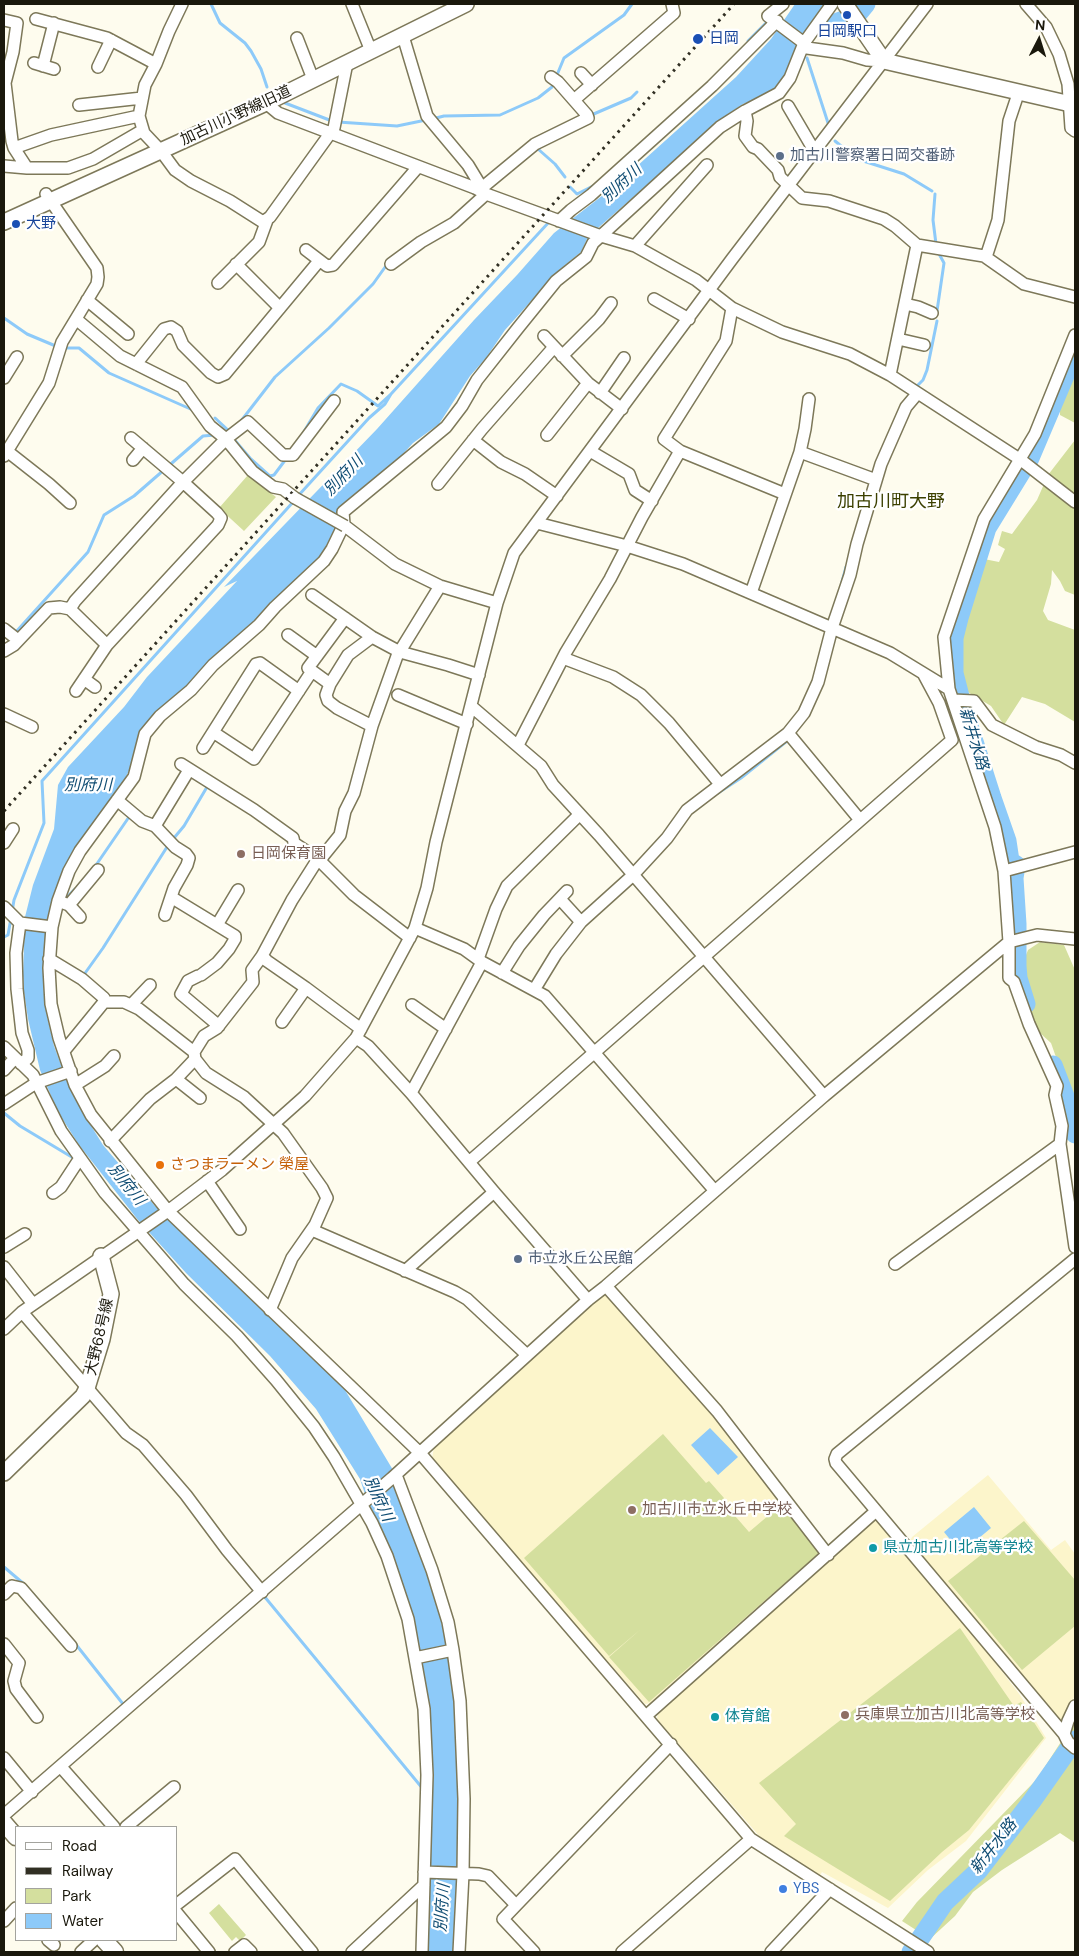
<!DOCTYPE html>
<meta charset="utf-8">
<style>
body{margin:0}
#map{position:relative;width:1079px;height:1956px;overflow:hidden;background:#fefcee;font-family:"DM Sans",sans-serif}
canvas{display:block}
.frame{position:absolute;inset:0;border:5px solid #1a180c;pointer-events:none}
.legend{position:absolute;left:15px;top:1826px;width:162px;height:115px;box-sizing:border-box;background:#fff;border:1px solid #a3a39e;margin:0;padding:6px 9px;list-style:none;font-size:15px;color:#1a180c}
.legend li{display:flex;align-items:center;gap:10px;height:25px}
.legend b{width:25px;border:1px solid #a3a39e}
.north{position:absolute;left:1014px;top:15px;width:50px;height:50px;-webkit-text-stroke:4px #fff;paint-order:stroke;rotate:5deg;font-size:14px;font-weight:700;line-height:20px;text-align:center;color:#1a180c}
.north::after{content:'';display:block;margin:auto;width:18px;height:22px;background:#1a180c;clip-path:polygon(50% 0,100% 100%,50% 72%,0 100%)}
</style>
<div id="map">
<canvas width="1079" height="1956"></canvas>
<div class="frame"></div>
<ul class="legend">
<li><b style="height:6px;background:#fff"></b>Road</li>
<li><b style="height:6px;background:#312f23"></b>Railway</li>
<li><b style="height:14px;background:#d4df9e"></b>Park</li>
<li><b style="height:14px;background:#8dcaf9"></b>Water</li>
</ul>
<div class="north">N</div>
</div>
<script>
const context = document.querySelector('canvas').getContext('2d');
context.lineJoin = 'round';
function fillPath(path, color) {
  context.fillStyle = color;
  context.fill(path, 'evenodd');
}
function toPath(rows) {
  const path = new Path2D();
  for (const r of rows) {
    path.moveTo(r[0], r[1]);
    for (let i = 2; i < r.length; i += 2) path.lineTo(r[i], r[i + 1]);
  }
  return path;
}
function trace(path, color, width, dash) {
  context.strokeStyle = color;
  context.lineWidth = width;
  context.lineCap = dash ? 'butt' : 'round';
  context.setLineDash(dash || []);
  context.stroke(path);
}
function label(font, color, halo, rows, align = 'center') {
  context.font = font + ' "DM Sans","Noto Sans JP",sans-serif';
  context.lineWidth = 4.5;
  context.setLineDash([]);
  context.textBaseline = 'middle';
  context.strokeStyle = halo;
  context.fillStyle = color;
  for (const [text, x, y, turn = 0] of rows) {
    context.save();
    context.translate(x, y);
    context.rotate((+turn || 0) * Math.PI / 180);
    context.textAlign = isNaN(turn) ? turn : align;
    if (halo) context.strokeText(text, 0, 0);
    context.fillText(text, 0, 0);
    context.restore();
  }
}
fillPath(toPath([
 [602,1296,611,1296,712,1411,820,1550,820,1555,653,1703,645,1704,432,1460,434,1446],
 [988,1475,1051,1550,1065,1540,1075,1554,1075,1695,1066,1717,1062,1721,1057,1721,909,1543,912,1537],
 [876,1517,963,1621,1020,1695,1046,1738,966,1841,928,1870,888,1908,822,1872,819,1877,761,1838,657,1719,658,1711]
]), '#fcf5cb');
fillPath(toPath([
 [1075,378,1075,423,1060,415,1060,401,1069,380],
 [1075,440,1075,595,1065,591,1060,581,1052,570,1051,584,1043,611,1048,620,1075,630,1075,722,1045,704,1022,697,1004,725,991,706,958,686,954,665,952,635,974,564,984,559,999,562,1005,549,998,545,1002,531,1012,534,1037,500,1048,475],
 [248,475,276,497,244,531,219,508],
 [1040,942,1064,945,1075,970,1075,1111,1051,1043,1028,1022,1015,996,1018,975,1028,950],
 [663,1434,706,1483,709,1481,724,1498,722,1501,749,1532,782,1504,819,1553,649,1702,609,1657,641,1629,609,1656,524,1558],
 [1024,1521,1075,1580,1075,1626,1022,1670,948,1581],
 [960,1628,1014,1706,1021,1702,1044,1738,969,1830,942,1852,890,1901,784,1836,796,1824,759,1783],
 [1075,1720,1075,1843,1060,1833,1002,1870,973,1892,955,1916,930,1939,902,1921,917,1902,1037,1779],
 [219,1904,246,1935,240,1941,236,1937,232,1941,209,1913]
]), '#d4df9e');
fillPath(toPath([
 [795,4,824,4,807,27,788,73,778,85,771,92,743,104,728,114,598,228,587,239,581,252,559,270,505,330,486,358,470,376,439,424,413,443,348,514,318,563,152,720,126,777,70,857,55,890,48,917,43,969,44,995,47,1016,54,1046,67,1081,85,1116,103,1145,155,1206,339,1380,393,1470,434,1590,449,1658,459,1738,460,1856,454,1952,426,1952,431,1743,429,1700,392,1556,369,1506,360,1479,316,1409,270,1356,186,1273,138,1220,79,1145,58,1112,40,1070,28,1019,24,992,23,975,25,917,33,885,54,829,58,785,68,767,124,707,147,677,237,581,224,587,377,429,474,320,517,275,554,233,616,185,736,77,771,39],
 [710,1428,738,1457,718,1475,691,1445],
 [974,1507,991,1528,961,1553,944,1532]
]), '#8dcaf9');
trace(toPath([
 [211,4,220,23,245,43,251,51,261,69,267,87],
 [748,41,766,23],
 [807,58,829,126],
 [285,103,332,121],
 [589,116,631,98,637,92],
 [432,119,444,116,500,115,538,98,552,87,564,58,624,15,632,4],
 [338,122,397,126,426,120],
 [835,141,857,159,904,174,932,191],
 [535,149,538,149,555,164,565,177],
 [570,187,577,194,595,185],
 [935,194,933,220,936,244],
 [937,311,944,263,938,252],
 [4,318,27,334,58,347],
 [64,348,79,348,109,373,195,411],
 [916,387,923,380,927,370,937,321],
 [215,418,229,431,229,433],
 [241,421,275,377,329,328,373,284,388,263],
 [302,435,318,408,341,384,357,391,378,406,391,394],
 [232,437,250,458,270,476,274,475,286,459],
 [298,496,369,418,385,404,391,394,549,222],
 [842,582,846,567],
 [15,633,88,552,104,515,134,496,203,436,215,435],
 [718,793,741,778,787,741],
 [174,838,184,826,207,787],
 [94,868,129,817],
 [67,897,75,889],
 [12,912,14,900,44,823,42,781,294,501],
 [4,937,8,935,11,918],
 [83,976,103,948,167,847],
 [4,1113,20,1126,75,1159],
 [4,1567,24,1584,48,1611],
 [264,1596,423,1789],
 [74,1642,123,1704]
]), '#8dcaf9', 3);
trace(toPath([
 [796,26,810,13,830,25,857,15,866,4],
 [1026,1004,1018,978,1017,966,1017,924,1014,878,1016,865,1010,861,1007,841,992,798,962,704,954,673,954,638,959,618,987,528,1030,458,1075,352],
 [1053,1065,1071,1112,1075,1134],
 [911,1952,945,1902,979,1870,1032,1801,1075,1740]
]), '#8dcaf9', 19);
const minor = toPath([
 [182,4,169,31,156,64,145,85,139,116,144,133,161,151,175,170,191,181,230,201,263,222,270,217,334,128,347,63],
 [352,4,371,51],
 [783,4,768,16,804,43,807,48,843,53,867,60,884,61],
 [832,4,804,43,790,78,779,93,745,111,720,127,593,243,586,257,556,281,518,328,477,380,462,406,446,427,343,512,344,524,332,549,324,561,275,607,259,625,213,665,191,690,160,716,145,734,134,777,80,851,69,871,58,901,52,927,49,968,51,1004,59,1038,75,1085,91,1115,168,1211,420,1453,751,1839,928,1952],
 [1026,4,1046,27,1059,54,1068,84,1071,128,1075,131],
 [36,19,107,38,156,64],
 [4,20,17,23,13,52,5,83,12,141,14,148],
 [403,36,427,116,468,165,485,193],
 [297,38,313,79],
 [34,63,54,69],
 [43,66,54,23],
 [98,67,111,40],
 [581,73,592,85],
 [574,100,674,13,672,4],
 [266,103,278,113,475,188,486,194,601,236,635,246,696,280,732,308,782,332,850,354,890,375,1021,460,1075,502],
 [79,105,142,98],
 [788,106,815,152],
 [745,111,747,121,745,136,753,147,758,149,778,170,780,177,802,198,829,201,884,219,895,226,917,245,984,256,1024,284,1075,297],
 [4,166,27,168,68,168,93,159,143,130],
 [27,168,14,148,51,135,139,116],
 [483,187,535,144,588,118,587,115,558,82,551,77],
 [559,221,571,210,591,195,712,86,777,21],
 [635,246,707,165],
 [306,250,327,266,333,265,418,167],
 [986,257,998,220,1009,121,1019,91],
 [236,264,280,308],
 [391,264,421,242,454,223,486,194],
 [218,283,259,242,267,220],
 [654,299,689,319],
 [87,300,128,334],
 [905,304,918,307,932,313],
 [732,308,726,341,664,439,680,451,785,494],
 [76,319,120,356,182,387,210,426,226,439,252,471,273,487,283,489,295,498],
 [1075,335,1035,434,984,519,944,637,949,689,995,827,1004,871,1009,942,1009,978,1014,982,1029,1024,1057,1086,1055,1095,1062,1126,1060,1144,1075,1247],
 [544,336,588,383,622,409],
 [898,339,924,345],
 [562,356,599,319,611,303],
 [136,364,164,329,171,327,177,331,183,345,211,373,218,377,225,374,319,261],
 [890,375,917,245],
 [4,378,17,357],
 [600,393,624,358],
 [547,435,588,383],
 [473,440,501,462,525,474,557,496],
 [7,451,49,484,70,503],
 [590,451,629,474,635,490,652,501],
 [800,452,876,480],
 [4,456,49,383,62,342,97,284,98,277,97,268,46,194],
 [133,460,143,448],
 [438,484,482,429,554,347],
 [537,523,627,546,683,564,890,653,949,689],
 [345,526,395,564,440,586,497,603],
 [751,593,800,452,805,429,809,399],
 [312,595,372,637,400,652,448,665,479,675],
 [70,609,107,645],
 [345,618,308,668,330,684,326,695,328,701,337,708,372,726],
 [4,629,18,640],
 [288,635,317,656],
 [4,651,14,645,49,608,60,607,70,609,75,601,183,482,226,439,248,422,283,455,293,455,334,401],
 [563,658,613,677,641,695,669,723,720,784],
 [84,679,95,687],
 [330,684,348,655,372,637],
 [76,691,107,645,218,525,221,518,217,513,183,482,131,438],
 [398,695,467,724],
 [953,700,974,701,992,725,1036,747,1061,755,1075,763],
 [471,706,541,766,553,785,599,835,824,1096],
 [4,714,32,727],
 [213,732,254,759,312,671],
 [788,733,860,820],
 [518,745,566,652,610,579,642,517,680,451],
 [203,748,256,664,260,663,299,691],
 [181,764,254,810,293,838,294,843,318,859,354,895,410,938],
 [117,800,142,821,155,826,175,847,186,854,189,858,187,865,174,888,165,915],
 [155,826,189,770],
 [4,843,13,829],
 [1004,871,1075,852],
 [171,897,235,936,235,939,229,949,217,963,201,975],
 [560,899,581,922],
 [58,901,69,905,98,870],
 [69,905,80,917],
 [4,907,20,923,16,953,17,989,22,1033,28,1050,28,1058,21,1064],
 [20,923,52,927],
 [217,925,238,890],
 [415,928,464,949,482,962,545,996,715,1191],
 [262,956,267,961,306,988,282,1022],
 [49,959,82,979,104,998,104,1002,124,1002,139,1009,194,1052],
 [478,959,496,909,507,886,579,815],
 [502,973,519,946,544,915,567,891],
 [198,976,188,981,181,994,219,1026],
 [306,988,361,1029],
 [534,990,556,954,581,922,632,876,667,838,687,810,788,733,804,713,818,682,832,628,850,575,857,544,881,464,906,407,917,394],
 [131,1005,150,985],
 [412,1005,446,1029],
 [356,1038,368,1046,411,1093,494,1192,588,1300],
 [4,1047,33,1075,61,1131,105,1193,184,1284,237,1336,276,1380,314,1427,334,1457,372,1523,387,1556,408,1619,424,1709,427,1775,422,1952],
 [64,1051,104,1002],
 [195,1059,206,1073,244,1097,283,1133,322,1188,327,1198,315,1225,292,1258,270,1310],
 [4,1070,15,1058],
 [176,1079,200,1098],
 [75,1085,105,1066,114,1056],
 [411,1093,482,962],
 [4,1104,36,1083,71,1071],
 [110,1141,150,1099,176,1079,195,1059,194,1052,204,1036,217,1028,253,982,252,970,262,956,292,900,318,859,323,856,340,835,345,811,354,793,372,726,397,656,440,586],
 [469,1162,952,740,939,703,924,675],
 [207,1181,240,1229],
 [53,1193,61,1187,80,1158],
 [312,1230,455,1292,467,1299,527,1355],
 [4,1247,25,1234],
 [1075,1259,837,1454,835,1459,836,1463,1064,1734,1068,1742,1075,1748],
 [895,1264,1060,1144],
 [4,1267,33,1304],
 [405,1271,494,1192],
 [606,1286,717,1411,828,1555],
 [22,1312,126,1433,143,1445,186,1495,227,1550,262,1592],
 [4,1329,22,1312,168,1211,222,1170,305,1096,356,1038,415,928,427,888,436,842,497,603,514,553,732,259,927,4],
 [396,1475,432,1570,448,1622,453,1650,460,1701,464,1799,463,1874,459,1952],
 [4,1594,12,1586,21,1588,71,1646],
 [4,1644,19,1663,14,1681,16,1689,37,1717],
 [415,1658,453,1650],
 [647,1715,876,1511],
 [1064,1734,1068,1721,1075,1706],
 [4,1758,32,1792],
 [61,1767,114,1827],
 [4,1815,392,1478,588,1300,606,1286,824,1096,1009,942,1037,935,1075,939],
 [126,1827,174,1787],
 [424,1872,479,1874,488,1876,516,1905],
 [176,1905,235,1859,312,1952],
 [176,1912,209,1952],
 [4,1921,16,1908],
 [48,1940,54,1945],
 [81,1952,94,1940],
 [235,1952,244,1945,251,1952],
 [352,1952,424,1885],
 [534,1952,503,1919,671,1744],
 [622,1952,751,1839],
 [771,1952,830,1889]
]);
const tertiary = toPath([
 [845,4,884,61,1075,105],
 [4,222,266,103,466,4],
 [4,1473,83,1396,87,1388,102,1339,111,1294,101,1256]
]);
const secondary = toPath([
 [4,1823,16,1837],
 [104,1940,115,1952]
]);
trace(minor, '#7d7859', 14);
trace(tertiary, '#7d7859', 18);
trace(secondary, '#7d7859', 19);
trace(minor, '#fff', 11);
trace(tertiary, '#fff', 15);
trace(secondary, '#fff', 16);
trace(toPath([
 [4,811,734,4]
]), '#312f23', 3, [2.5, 5]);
const minorBridge = toPath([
 [295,498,345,526]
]);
trace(minorBridge, '#7d7859', 14, []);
trace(minorBridge, '#fff', 11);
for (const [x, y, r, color] of [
 [847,15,5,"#1a4fb4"],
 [698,39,6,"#1a4fb4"],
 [780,156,5,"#5c6f8a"],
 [16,224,5,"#1a4fb4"],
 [241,854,5,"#8d6e63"],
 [160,1165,5,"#e8710a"],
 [518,1259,5,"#5c6f8a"],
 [632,1510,5,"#8d6e63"],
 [873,1548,5,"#0f9aa8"],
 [845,1715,5,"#8d6e63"],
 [715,1717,5,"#0f9aa8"],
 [783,1889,5,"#3f7fe0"]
]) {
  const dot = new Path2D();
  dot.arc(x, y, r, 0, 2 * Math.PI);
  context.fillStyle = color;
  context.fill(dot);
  trace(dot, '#fff', 2);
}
label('15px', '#164399', '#fff', [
 ["日岡駅口",847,32,"center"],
 ["日岡",709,39],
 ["大野",26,224]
], 'left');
label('15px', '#1a180c', '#fff', [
 ["加古川小野線旧道",236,116,-25],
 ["大野68号線",100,1337,-77]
]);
label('15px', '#4e5e75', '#fff', [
 ["加古川警察署日岡交番跡",790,156],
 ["市立氷丘公民館",528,1259]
], 'left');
label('15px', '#785e54', '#fff', [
 ["日岡保育園",251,854],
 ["加古川市立氷丘中学校",642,1510],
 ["兵庫県立加古川北高等学校",855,1715]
], 'left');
label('15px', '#c56008', '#fff', [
 ["さつまラーメン 榮屋",170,1165]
], 'left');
label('15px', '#0d838f', '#fff', [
 ["県立加古川北高等学校",883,1548],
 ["体育館",725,1717]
], 'left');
label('15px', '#366cbe', '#fff', [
 ["YBS",793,1889]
], 'left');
label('italic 16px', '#104d73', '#fff', [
 ["別府川",622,184,-43],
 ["別府川",344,476,-46],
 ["新井水路",973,739,73],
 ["別府川",88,786],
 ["別府川",126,1185,51],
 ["別府川",378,1499,65],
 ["新井水路",994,1847,-52],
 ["別府川",443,1908,-86]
]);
label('18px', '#3c4000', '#fff', [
 ["加古川町大野",891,502]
]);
</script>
